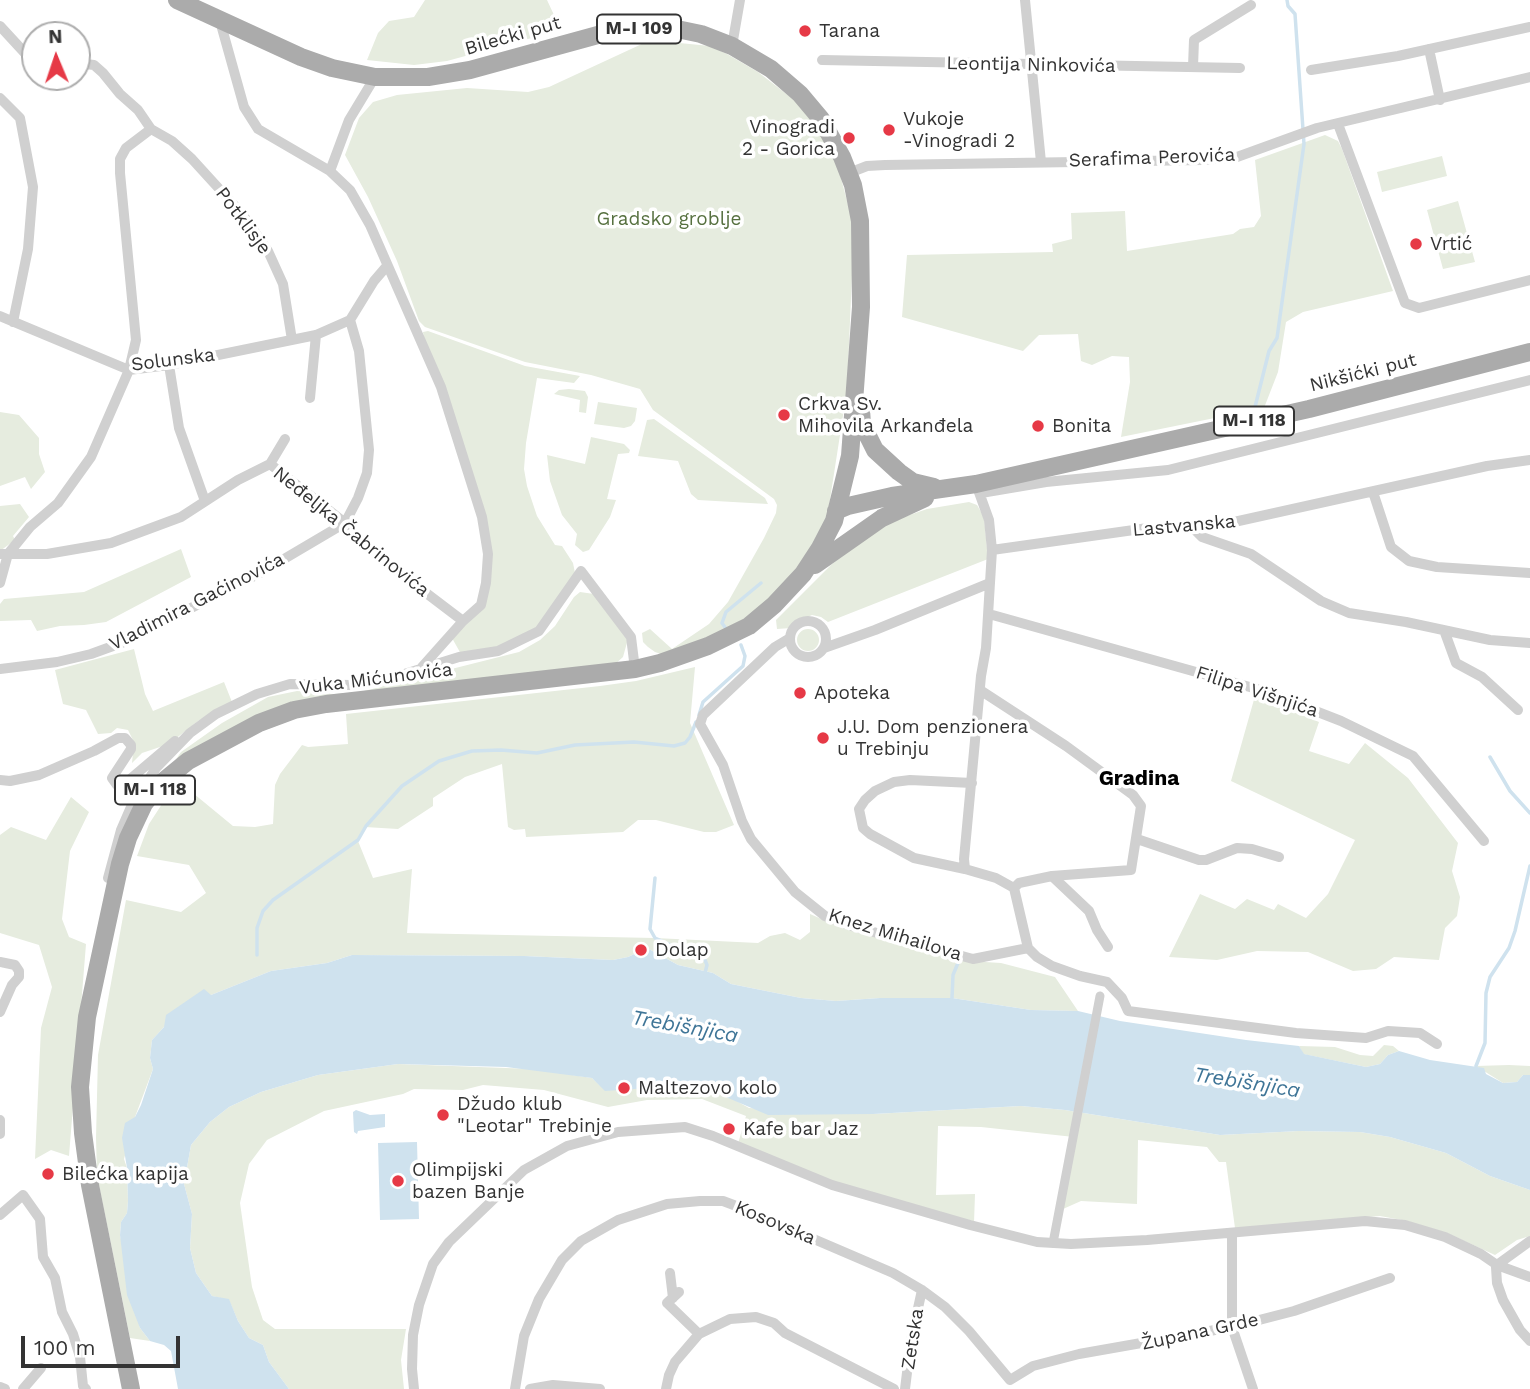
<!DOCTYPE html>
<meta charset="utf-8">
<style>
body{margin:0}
#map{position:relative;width:1530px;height:1389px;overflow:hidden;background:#fff;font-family:"Work Sans",sans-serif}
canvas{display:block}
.north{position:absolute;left:21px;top:21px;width:70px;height:70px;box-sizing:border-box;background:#fff;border:2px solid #adadad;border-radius:50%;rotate:358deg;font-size:19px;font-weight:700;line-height:28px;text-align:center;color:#333}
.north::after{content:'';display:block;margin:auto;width:24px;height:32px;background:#e63946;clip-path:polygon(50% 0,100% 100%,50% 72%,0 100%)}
.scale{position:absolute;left:21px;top:1336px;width:159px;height:32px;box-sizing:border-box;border:4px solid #333;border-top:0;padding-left:9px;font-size:21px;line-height:24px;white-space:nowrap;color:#333;-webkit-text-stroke:5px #fff;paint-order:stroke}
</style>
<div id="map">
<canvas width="1530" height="1389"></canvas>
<div class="north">N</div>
<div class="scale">100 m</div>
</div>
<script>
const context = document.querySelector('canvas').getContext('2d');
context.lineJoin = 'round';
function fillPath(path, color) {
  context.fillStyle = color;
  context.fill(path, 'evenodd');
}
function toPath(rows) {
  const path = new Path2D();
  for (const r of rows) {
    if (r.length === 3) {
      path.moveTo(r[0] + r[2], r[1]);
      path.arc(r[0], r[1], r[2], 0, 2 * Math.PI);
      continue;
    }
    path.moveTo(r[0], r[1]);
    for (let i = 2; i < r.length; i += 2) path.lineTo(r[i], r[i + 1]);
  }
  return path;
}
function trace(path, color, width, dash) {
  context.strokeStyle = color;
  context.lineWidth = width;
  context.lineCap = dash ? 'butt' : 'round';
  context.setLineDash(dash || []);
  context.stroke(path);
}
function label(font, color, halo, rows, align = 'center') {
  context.font = font + ' "Work Sans",sans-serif';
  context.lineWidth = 7;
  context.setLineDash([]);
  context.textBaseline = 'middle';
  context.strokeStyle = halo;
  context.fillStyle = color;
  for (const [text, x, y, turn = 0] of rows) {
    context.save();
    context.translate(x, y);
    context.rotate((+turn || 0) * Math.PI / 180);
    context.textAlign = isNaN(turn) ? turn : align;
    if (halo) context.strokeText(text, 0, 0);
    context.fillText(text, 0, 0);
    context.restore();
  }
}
fillPath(toPath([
 [425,0,547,0,561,30,447,61,414,65,367,60,378,33,389,21,414,17],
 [659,41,710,46,727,54,758,72,802,106,828,140,837,163,851,216,853,252,847,390,826,525,817,544,754,618,664,655,655,652,648,647,643,642,642,633,650,629,672,649,709,624,728,602,764,538,776,513,777,505,774,499,653,410,640,389,591,375,525,362,425,327,419,321,397,261,368,197,345,155,359,118,373,102,397,95,467,88,528,92,549,87,644,43],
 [1325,135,1338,141,1342,149,1393,291,1303,312,1286,322,1278,372,1264,408,1121,437,1130,382,1129,357,1112,356,1092,365,1081,361,1078,334,1039,335,1023,351,902,317,907,255,1053,252,1052,244,1072,239,1071,213,1125,211,1127,251,1233,234,1240,229,1254,227,1261,216,1255,160],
 [1442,156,1447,176,1382,192,1377,172],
 [1458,201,1475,262,1443,269,1427,210],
 [428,331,525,366,580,376,574,383,537,378,526,443,524,469,527,486,537,516,555,545,562,546,573,563,575,573,537,628,498,648,461,654,452,638,484,607,490,554,424,339,423,332],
 [569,389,585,391,588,397,586,413,579,412,580,400,554,394,559,390],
 [598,402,637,408,635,421,631,426,624,428,594,424],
 [0,412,19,415,39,438,39,454,45,472,31,489,25,477,0,486],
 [654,419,765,498,768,504,698,500,691,494,678,461,638,456,647,420],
 [591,437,624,444,630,450,629,453,618,454,607,499,616,500,610,517,589,550,583,552,575,545,577,534,562,515,550,481,547,455,585,464],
 [969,502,977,505,984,517,988,559,828,622,821,617,812,615,801,620,791,628,777,629,776,620,832,564,872,532,901,518,927,509],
 [20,504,29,517,13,536,15,540,0,551,0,506],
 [181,549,191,577,106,622,84,625,60,626,37,631,31,620,0,621,0,604,4,599,84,592],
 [580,592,594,594,628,639,623,657,614,665,355,696,172,765,181,752,222,723,268,697,297,691,334,694,360,692,519,652,540,640,555,626,574,597],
 [808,640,11],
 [134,649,145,694,153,711,224,682,232,702,198,721,169,744,142,753,132,763,134,742,128,730,117,728,111,733,98,734,86,710,63,704,55,670],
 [695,667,690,723,734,825,716,832,704,832,656,820,638,820,623,832,526,837,525,829,514,830,508,827,502,764,465,777,433,798,433,806,398,829,365,827,358,841,373,878,412,869,407,933,655,938,758,943,770,936,785,933,800,940,810,932,810,914,840,927,969,961,1001,963,1055,977,1078,1011,1031,1010,952,998,880,998,836,1001,801,998,731,984,713,973,678,965,647,948,628,957,613,960,524,956,352,955,327,963,271,971,211,995,164,1027,152,1040,150,1058,153,1069,135,1117,124,1159,127,1168,128,1201,127,1213,121,1222,120,1235,140,1328,150,1341,130,1338,97,1175,96,1138,98,1055,126,900,181,912,206,893,189,865,137,856,149,824,162,804,182,784,233,826,255,827,273,824,275,785,280,774,302,745,308,747,348,744,346,714,600,686,636,681],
 [1255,696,1319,722,1309,751,1349,764,1365,743,1408,778,1458,843,1452,871,1460,897,1457,916,1445,928,1439,960,1394,957,1376,969,1353,971,1308,952,1257,951,1217,960,1169,957,1200,894,1235,909,1247,899,1274,910,1278,904,1306,918,1328,894,1355,840,1231,781],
 [71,797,89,812,70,851,62,919,69,937,86,944,69,1156,51,1150,35,1159,41,1028,52,987,39,945,0,933,0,835,11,827,46,840],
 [1384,1045,1393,1046,1399,1051,1388,1055,1380,1064,1366,1067,1303,1054,1299,1046,1335,1047,1360,1055,1373,1056],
 [398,1064,533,1069,592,1078,605,1090,664,1087,707,1089,733,1099,749,1108,873,1114,1021,1106,1065,1110,1220,1135,1299,1131,1360,1132,1390,1137,1446,1153,1490,1176,1530,1190,1530,1236,1517,1240,1495,1255,1447,1233,1407,1221,1380,1216,1235,1228,1226,1162,1219,1162,1207,1147,1138,1140,1137,1204,1081,1201,1063,1209,1074,1137,981,1127,938,1126,936,1195,975,1194,974,1223,832,1185,737,1147,746,1116,702,1099,647,1100,608,1107,544,1090,483,1085,463,1090,414,1089,403,1094,324,1111,267,1140,249,1164,240,1203,252,1287,263,1320,275,1329,406,1329,401,1360,404,1389,289,1389,269,1362,263,1345,249,1338,238,1321,229,1300,212,1296,196,1273,190,1248,192,1214,184,1184,191,1145,210,1122,229,1107,261,1092,318,1075],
 [1509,1065,1530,1066,1530,1075,1523,1075,1517,1082,1503,1083,1476,1066]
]), '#e6ecdf');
fillPath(toPath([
 [647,948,678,965,713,973,731,984,801,998,836,1001,880,998,952,998,1031,1010,1078,1011,1120,1021,1246,1040,1299,1046,1304,1054,1366,1067,1380,1064,1388,1055,1399,1051,1430,1060,1484,1068,1486,1074,1503,1083,1517,1082,1523,1075,1530,1075,1530,1190,1490,1176,1446,1153,1390,1137,1360,1132,1299,1131,1220,1135,1065,1110,1021,1106,873,1114,768,1115,707,1089,664,1087,605,1091,592,1078,506,1067,398,1064,318,1075,261,1092,229,1107,210,1122,191,1145,184,1184,192,1214,190,1248,196,1273,212,1296,229,1299,238,1321,249,1338,263,1345,269,1362,289,1389,178,1389,171,1351,164,1345,150,1341,140,1328,127,1295,120,1235,121,1222,127,1213,128,1201,127,1168,122,1138,125,1123,135,1117,141,1105,153,1069,150,1058,152,1040,164,1027,166,1015,204,989,211,995,271,971,327,963,352,955,524,956,613,960,628,957],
 [356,1110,370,1115,385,1114,385,1127,358,1131,357,1134,354,1132,353,1112],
 [417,1142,419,1219,380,1220,378,1143]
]), '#cfe2ee');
trace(toPath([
 [1255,407,1269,351,1277,338,1304,144,1295,14,1288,6,1287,0],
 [727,630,722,623,726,612,761,583],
 [699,715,703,702,743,666,745,656,741,645],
 [1490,757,1510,791,1530,813],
 [655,878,650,929,655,938,705,960,707,965,705,973],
 [257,955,257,928,263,911,273,900,358,840,366,826,402,786,439,761,472,751,501,750,537,753,575,745,634,742,674,746,685,743,690,737,696,722],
 [952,998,953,975,958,963],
 [1476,1066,1485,1043,1486,993,1490,977,1509,948,1515,931,1530,866]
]), '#cfe2ee', 3.5);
trace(toPath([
 [1053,1243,1100,996]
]), '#d0d0d0', 9);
trace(toPath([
 [1025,0,1041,162],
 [220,21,244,107,258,129,330,171,350,190,370,225,441,387,482,517,488,554,486,583,481,605,463,621,422,667],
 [0,26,35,64],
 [732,46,740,0],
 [1429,49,1440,100],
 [822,60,1240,68],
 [77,63,94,65,103,73,120,94,138,110,151,129,172,141,192,159,243,215,268,251,283,284,292,340],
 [1193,67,1194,40,1251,5],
 [1311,70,1398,56,1530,27],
 [0,98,20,118,33,187,28,249,13,322],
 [1338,124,1405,303,1419,308,1530,280],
 [330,171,349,120,375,77],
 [849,173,867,166,885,165,1203,160,1237,157,1317,128,1530,77],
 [0,316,129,370,169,365,316,335,350,320],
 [169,365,179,428,205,501],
 [310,398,316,335],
 [270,464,345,523,359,542,463,621],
 [270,464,285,439],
 [976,484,989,520,992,550,986,648,981,676,964,859,965,869,996,878,1014,888,1028,948,1037,957,1052,966,1080,976,1107,982,1122,998,1128,1011,1296,1033,1366,1038,1388,1031,1420,1033,1437,1044],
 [1373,492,1391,547,1409,561,1437,567,1530,573],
 [981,493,1046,482,1168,470,1530,380],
 [345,523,358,498,367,473,369,450,359,351,350,320,374,281,386,267],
 [1193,528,1202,537,1251,554,1321,601,1349,613,1406,622,1490,640,1530,643],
 [992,550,1148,528,1193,528,1234,522,1487,466,1530,460],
 [0,554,47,554,111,543,181,517,238,480,270,464],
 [0,583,8,554,30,527,58,503,91,457,129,370,136,340,120,173,120,159,126,148,151,129],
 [989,614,1264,691,1341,721,1413,756,1484,841],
 [808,639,18],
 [1444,630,1456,663,1482,677,1518,710],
 [790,638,775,647,703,715,700,724,723,765,742,821,751,839,795,892,825,916,855,927,973,959,1028,948],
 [824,648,875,630,990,583],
 [0,669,57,662,91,654,124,642,262,572,345,523],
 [980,690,1066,746,1133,795,1141,806,1131,870,1052,876,1019,883,1014,888],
 [0,780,10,781,39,775,94,751,118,738,125,738,131,745,131,749,112,778,117,785,122,786,175,741],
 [1137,839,1199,860,1206,860,1237,848,1252,849,1279,857],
 [965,869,914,858,870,834,863,828,859,809,865,800,875,791,894,782,910,780,972,783],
 [1052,876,1089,911,1097,930,1108,947],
 [108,878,121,830,131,807,156,768,190,733,216,714,257,694,290,684,352,685,385,680,459,657,498,651,539,631,581,571,631,637,635,669],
 [0,962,15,965,19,971,19,977,12,985,0,1012],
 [0,1120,0,1134],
 [0,1215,23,1195,40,1219,43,1257,55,1278,62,1312,73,1334,80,1357,83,1386,86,1389],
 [1232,1233,1232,1327,1253,1389],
 [1530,1241,1497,1265,1496,1267,1497,1283,1503,1300,1520,1330,1530,1341],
 [670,1273,673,1298],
 [679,1292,667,1303,699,1334],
 [1010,1380,1033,1366,1079,1354,1232,1327,1294,1311,1390,1278],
 [0,1387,5,1389],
 [23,1389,41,1368],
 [414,1389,412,1369,413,1335,419,1305,433,1264,449,1242,524,1170,567,1146,618,1132,685,1127,713,1136,832,1185,970,1225,1037,1242,1071,1244,1147,1240,1365,1221,1405,1225,1445,1237,1481,1254,1497,1265,1530,1277],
 [515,1389,524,1336,539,1299,562,1260,581,1241,618,1220,667,1204,700,1201,723,1201,739,1207,893,1273,922,1290,945,1307,969,1331,1010,1380],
 [530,1389,553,1385,600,1389],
 [666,1389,669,1375,675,1362,699,1334,730,1319,756,1317,774,1323,785,1333,894,1389],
 [905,1389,911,1340,922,1290]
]), '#d0d0d0', 10);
trace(toPath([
 [861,409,862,424,875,450,899,472,913,482,934,487],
 [836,511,848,506,892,496,976,484,1309,409,1530,352],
 [815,565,882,518,925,498],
 [131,1389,90,1185,83,1133,80,1087,87,1017,120,864,128,838,144,804,160,784,188,761,259,723,294,710,326,704,635,669,660,663,708,646,749,626,774,605,803,574,820,548,834,521,850,456,861,307,860,221,853,185,842,157,821,119,800,94,771,69,732,46,701,34,677,29,616,30,470,70,428,77,375,77,332,68,301,57,177,0]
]), '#ababab', 18);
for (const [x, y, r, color] of [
 [805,31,7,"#e63946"],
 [889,130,7,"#e63946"],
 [849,138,7,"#e63946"],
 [1416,244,7,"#e63946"],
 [784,415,7,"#e63946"],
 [1038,426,7,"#e63946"],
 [800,693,7,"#e63946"],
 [823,738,7,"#e63946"],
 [641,950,7,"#e63946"],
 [624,1088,7,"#e63946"],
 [443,1115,7,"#e63946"],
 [729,1129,7,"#e63946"],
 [48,1174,7,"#e63946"],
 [398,1181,7,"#e63946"]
]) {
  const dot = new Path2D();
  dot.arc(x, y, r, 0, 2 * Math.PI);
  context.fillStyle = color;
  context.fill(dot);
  trace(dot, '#fff', 2.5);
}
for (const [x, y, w] of [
 [639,29,84],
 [1254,421,80],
 [155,790,80]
]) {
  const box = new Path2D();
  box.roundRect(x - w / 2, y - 14.5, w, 29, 5);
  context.fillStyle = '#fff';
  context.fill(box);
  trace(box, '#333', 2);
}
label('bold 18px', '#333', null, [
 ["M-I 109",639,29],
 ["M-I 118",1254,421],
 ["M-I 118",155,790]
]);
label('19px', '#333', '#fff', [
 ["Tarana",819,31],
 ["Vukoje",903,119],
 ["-Vinogradi 2",903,141],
 ["Vinogradi",835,127,"right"],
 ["2 - Gorica",835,149,"right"],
 ["Vrtić",1430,244],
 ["Crkva Sv.",798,404],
 ["Mihovila Arkanđela",798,426],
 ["Bonita",1052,426],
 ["Apoteka",814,693],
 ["J.U. Dom penzionera",837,727],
 ["u Trebinju",837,749],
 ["Dolap",655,950],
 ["Maltezovo kolo",638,1088],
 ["Džudo klub",457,1104],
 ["\"Leotar\" Trebinje",457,1126],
 ["Kafe bar Jaz",743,1129],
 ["Olimpijski",412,1170],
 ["bazen Banje",412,1192],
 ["Bilećka kapija",62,1174]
], 'left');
label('19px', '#333', '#fff', [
 ["Bilećki put",513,36,-16],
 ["Leontija Ninkovića",1031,65,1],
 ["Serafima Perovića",1152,158,-2],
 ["Potklisje",243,221,53],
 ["Solunska",173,360,-7],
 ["Nikšićki put",1363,373,-14],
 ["Lastvanska",1184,526,-5],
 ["Neđeljka Čabrinovića",351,532,39],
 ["Vladimira Gaćinovića",197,602,-27],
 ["Vuka Mićunovića",376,679,-7],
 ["Filipa Višnjića",1257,692,18],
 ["Knez Mihailova",895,935,17],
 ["Kosovska",775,1223,23],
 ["Župana Grde",1200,1332,-12],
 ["Zetska",913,1339,-81]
]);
label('19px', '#56703f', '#fff', [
 ["Gradsko groblje",669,219]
]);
label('bold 21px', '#000', '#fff', [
 ["Gradina",1139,779]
]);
label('italic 21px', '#3f7597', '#fff', [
 ["Trebišnjica",685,1027,10],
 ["Trebišnjica",1247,1083,9]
]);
</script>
